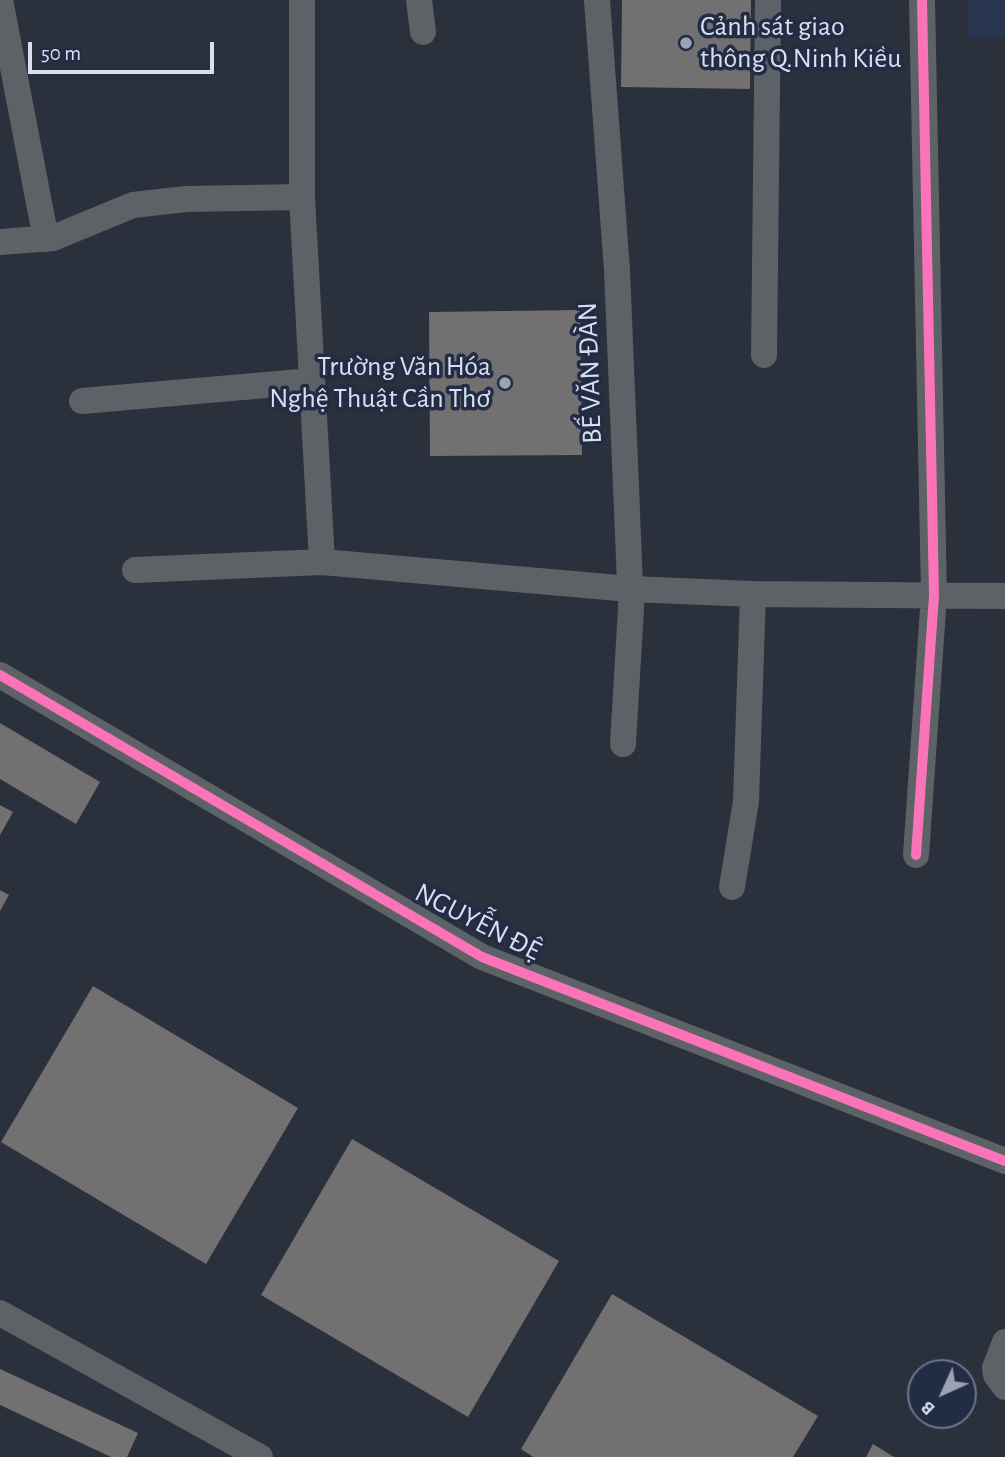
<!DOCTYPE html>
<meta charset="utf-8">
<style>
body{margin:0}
#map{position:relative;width:1005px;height:1457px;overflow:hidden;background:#2a303c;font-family:"Alegreya Sans",sans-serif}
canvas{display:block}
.north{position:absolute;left:907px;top:1359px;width:70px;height:70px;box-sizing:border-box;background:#222c44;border:2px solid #6b7489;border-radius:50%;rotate:225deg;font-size:19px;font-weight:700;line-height:28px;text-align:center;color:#d8e0f0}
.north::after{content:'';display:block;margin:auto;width:24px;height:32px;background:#9ba2b1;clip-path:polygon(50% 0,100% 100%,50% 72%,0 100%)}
.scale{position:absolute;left:28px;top:42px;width:186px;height:32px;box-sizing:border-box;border:4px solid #d8e0f0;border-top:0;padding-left:9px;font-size:21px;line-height:24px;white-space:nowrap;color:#d8e0f0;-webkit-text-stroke:5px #222c44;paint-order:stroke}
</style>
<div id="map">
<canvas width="1005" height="1457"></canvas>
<div class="north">B</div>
<div class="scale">50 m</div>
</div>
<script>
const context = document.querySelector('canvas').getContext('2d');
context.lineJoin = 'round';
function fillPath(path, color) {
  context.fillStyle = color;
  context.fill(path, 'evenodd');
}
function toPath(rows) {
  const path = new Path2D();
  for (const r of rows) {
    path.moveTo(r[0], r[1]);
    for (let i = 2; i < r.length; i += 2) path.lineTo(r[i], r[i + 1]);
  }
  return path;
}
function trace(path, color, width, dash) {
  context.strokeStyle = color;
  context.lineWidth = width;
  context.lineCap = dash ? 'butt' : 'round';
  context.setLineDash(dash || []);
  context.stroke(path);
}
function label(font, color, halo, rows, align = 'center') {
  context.font = font + ' "Alegreya Sans",sans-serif';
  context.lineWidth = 7;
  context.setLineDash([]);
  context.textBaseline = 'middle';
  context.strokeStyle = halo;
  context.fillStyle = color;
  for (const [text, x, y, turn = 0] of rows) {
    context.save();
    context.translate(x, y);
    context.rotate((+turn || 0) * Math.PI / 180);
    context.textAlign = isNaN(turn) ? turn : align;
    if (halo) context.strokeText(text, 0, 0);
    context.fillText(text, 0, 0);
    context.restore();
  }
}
fillPath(toPath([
 [967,0,1005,0,1005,36,967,37]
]), '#283551');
fillPath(toPath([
 [622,0,751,0,750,89,621,87],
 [580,310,582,455,430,456,429,312],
 [0,723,100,782,76,824,0,779],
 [0,805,13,812,0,835],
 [0,890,9,895,0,911],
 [93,986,298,1108,206,1264,1,1142],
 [352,1139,559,1261,468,1417,261,1295],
 [612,1294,818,1416,793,1457,533,1457,521,1449],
 [0,1369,138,1433,127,1457,111,1457,0,1405],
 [873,1444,894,1457,866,1457]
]), '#737071');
trace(toPath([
 [0,0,46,239],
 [302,0,302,197,322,562],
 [419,0,423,32],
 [597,0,617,270,631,608,623,744],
 [0,242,53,238,133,205,186,199,302,197],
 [764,355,768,0],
 [82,401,312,381],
 [135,570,322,562,630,589,753,594,1005,596],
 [0,675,482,957,1005,1161],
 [916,855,934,595,922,0],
 [732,887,746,801,753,594],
 [0,1313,260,1457],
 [1005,1342,995,1368,996,1375,1005,1387]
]), '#5c6266', 26);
trace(toPath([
 [0,675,482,957,1005,1161],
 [916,855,934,595,922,0]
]), '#fb73b8', 10);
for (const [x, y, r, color] of [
 [686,43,7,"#9ba2b1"],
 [505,383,7,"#9ba2b1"]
]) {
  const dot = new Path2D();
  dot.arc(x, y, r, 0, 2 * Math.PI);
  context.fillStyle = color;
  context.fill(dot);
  trace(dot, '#222c44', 2.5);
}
label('28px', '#d8e0f0', '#222c44', [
 ["Cảnh sát giao",700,27],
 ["thông Q.Ninh Kiều",700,59],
 ["Trường Văn Hóa",491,367,"right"],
 ["Nghệ Thuật Cần Thơ",491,399,"right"]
], 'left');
label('28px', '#d8e0f0', '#222c44', [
 ["BẾ VĂN ĐÀN",590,373,-92],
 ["NGUYỄN ĐỆ",478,922,27]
]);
</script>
